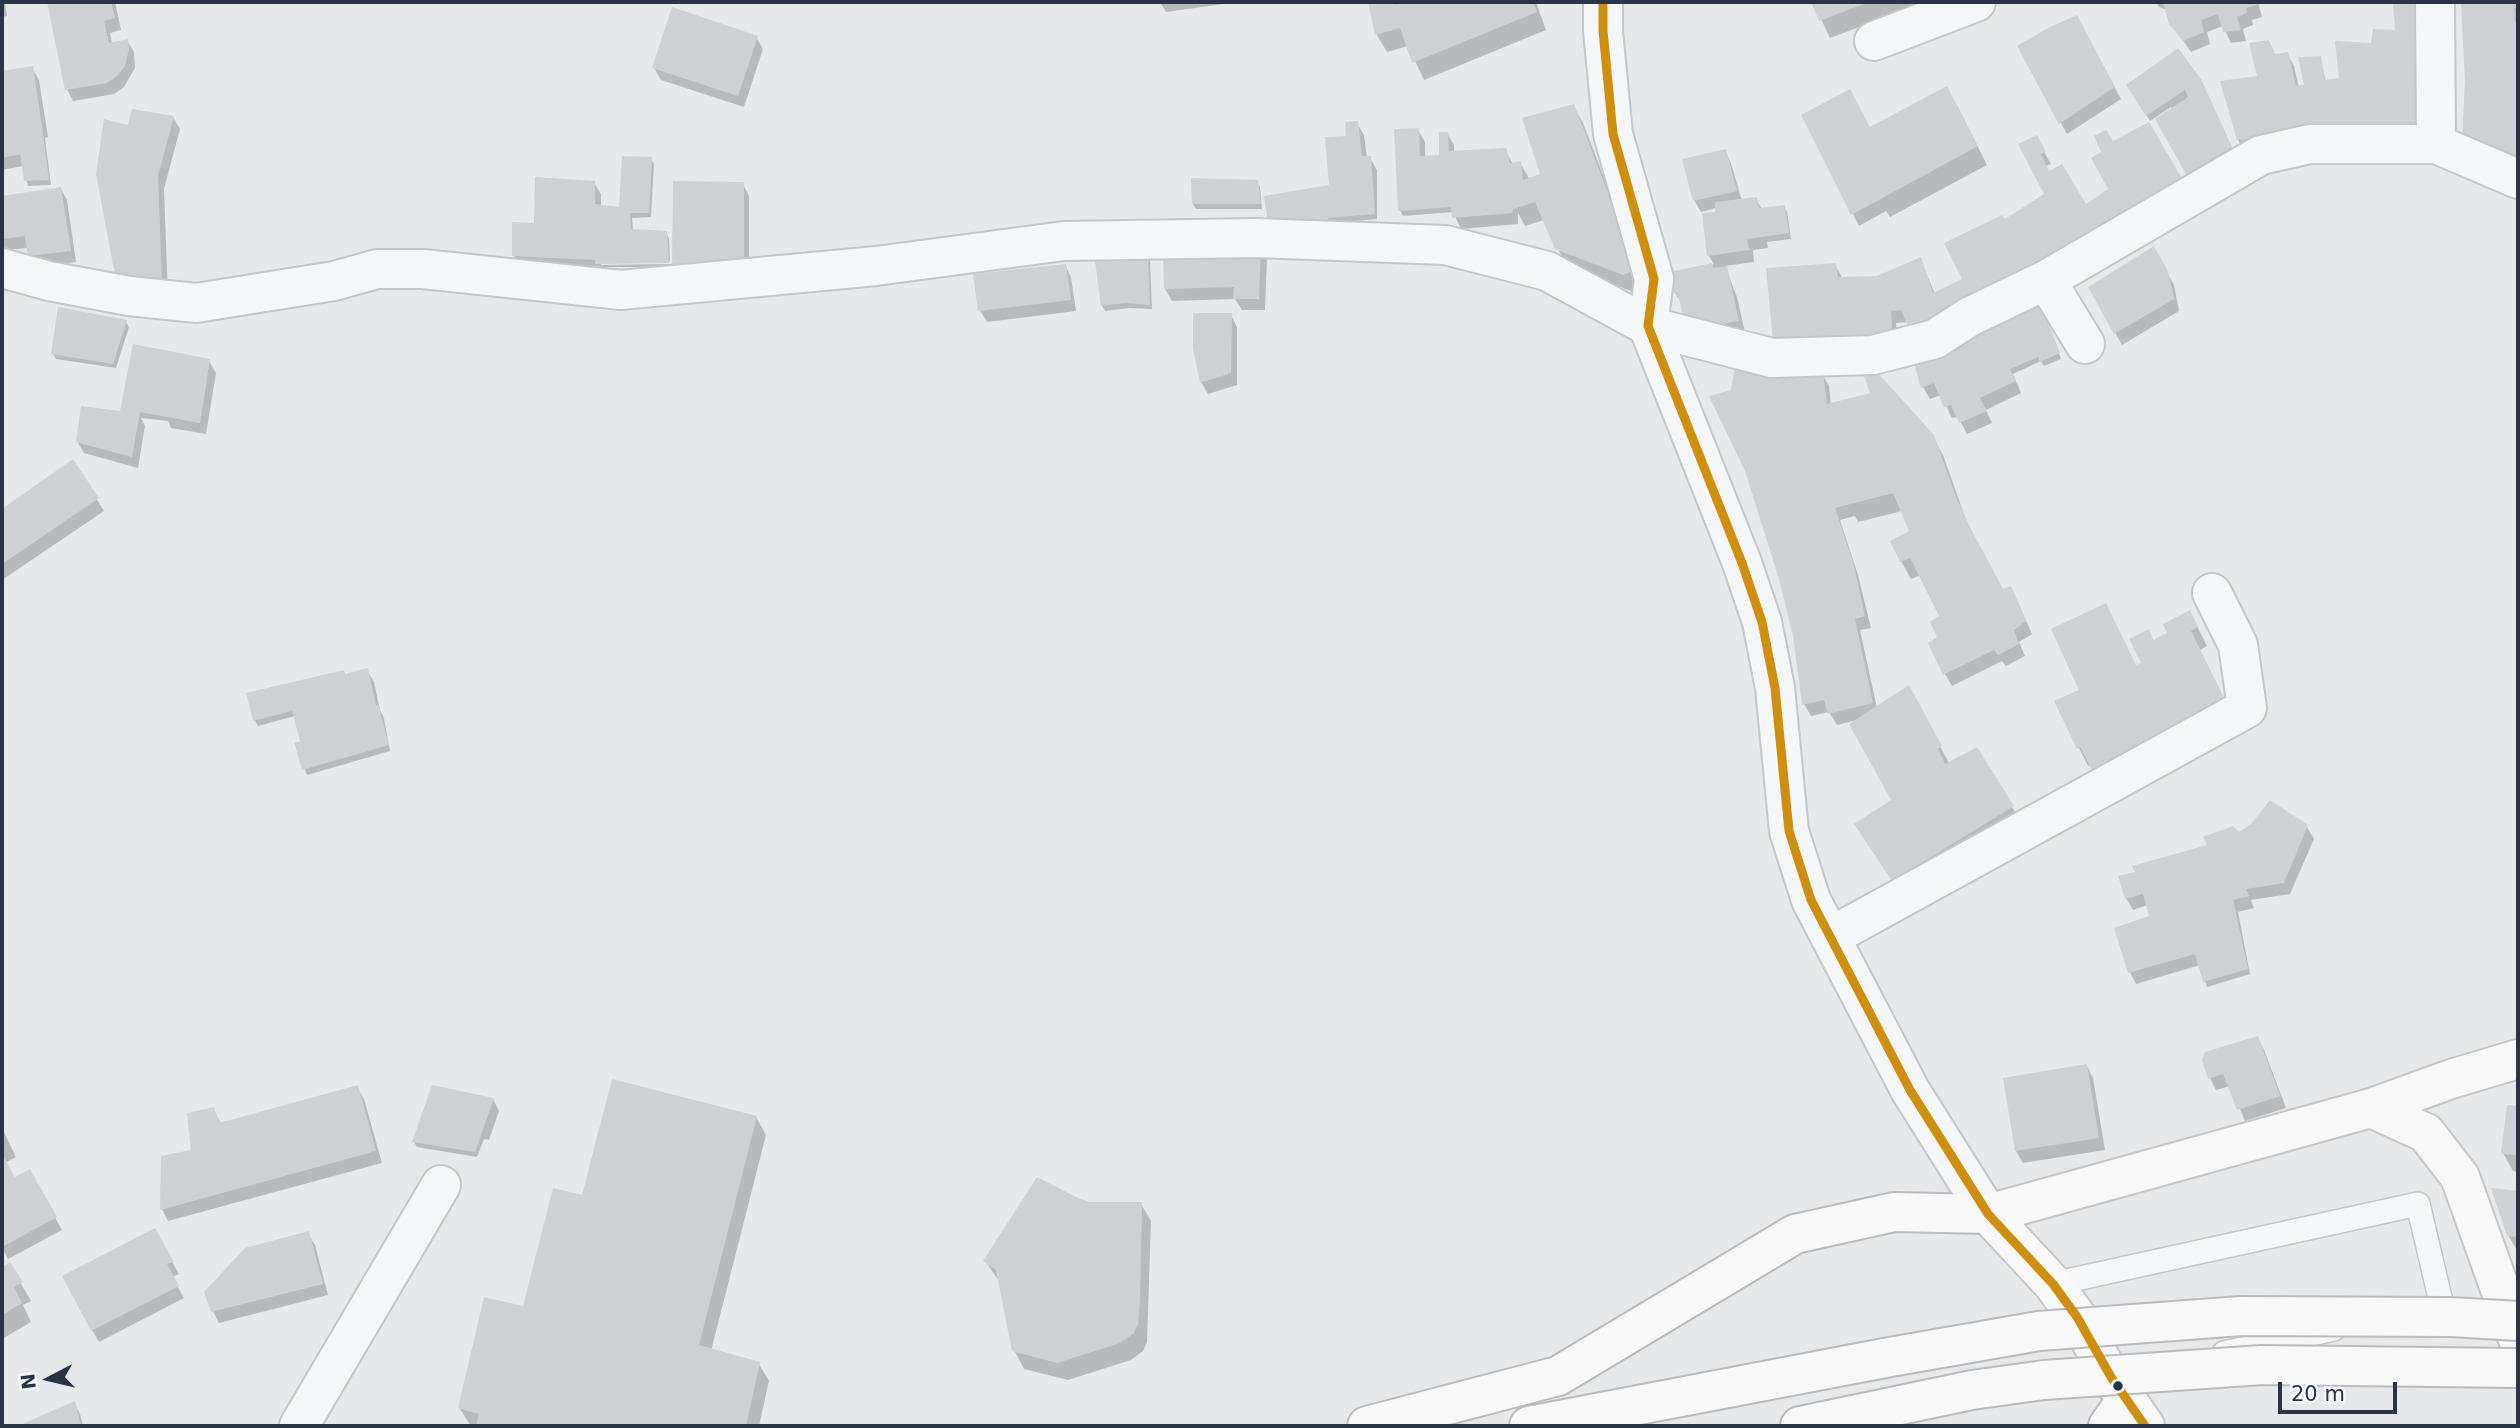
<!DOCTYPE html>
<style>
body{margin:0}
#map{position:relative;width:2520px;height:1428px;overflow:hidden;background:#e6e8ea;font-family:"DejaVu Sans",sans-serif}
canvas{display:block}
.frame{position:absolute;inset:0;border:4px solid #2b3445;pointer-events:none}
.north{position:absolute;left:14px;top:1344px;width:70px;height:70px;-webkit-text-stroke:5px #f4f6f9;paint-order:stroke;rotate:263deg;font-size:19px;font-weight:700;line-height:28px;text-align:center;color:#2b3445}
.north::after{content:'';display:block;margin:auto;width:24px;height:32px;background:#2b3445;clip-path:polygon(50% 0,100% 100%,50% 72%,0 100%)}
.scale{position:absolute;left:2278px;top:1382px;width:119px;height:32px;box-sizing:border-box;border:4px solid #2b3445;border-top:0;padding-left:9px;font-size:21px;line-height:24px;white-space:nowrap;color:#2b3445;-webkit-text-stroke:5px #f4f6f9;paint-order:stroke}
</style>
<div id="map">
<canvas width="2520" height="1428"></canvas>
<div class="frame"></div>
<div class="north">N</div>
<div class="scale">20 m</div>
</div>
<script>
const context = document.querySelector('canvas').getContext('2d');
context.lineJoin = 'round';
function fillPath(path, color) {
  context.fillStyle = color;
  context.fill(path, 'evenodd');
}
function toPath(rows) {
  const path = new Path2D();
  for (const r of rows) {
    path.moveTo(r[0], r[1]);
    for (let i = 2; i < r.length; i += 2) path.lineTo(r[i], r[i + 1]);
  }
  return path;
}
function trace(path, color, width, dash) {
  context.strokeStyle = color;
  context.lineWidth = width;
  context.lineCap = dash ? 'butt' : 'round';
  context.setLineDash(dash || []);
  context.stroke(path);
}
fillPath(toPath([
 [2,2,5,2,7,16,2,17],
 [49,2,115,2,121,30,110,33,112,44,127,40,134,52,135,68,124,87,114,94,73,101,67,89],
 [1160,2,1238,2,1166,12],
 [1369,2,1396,2,1398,5,1407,2,1536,2,1546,30,1424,80,1408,46,1387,52,1377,35],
 [1813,2,1926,2,1830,38],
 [2156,2,2258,2,2262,17,2252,20,2253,25,2243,29,2246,41,2231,43,2223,26,2207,32,2210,44,2191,52,2171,23,2167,10,2159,7],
 [2366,2,2426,2,2433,53,2245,151,2238,140,2269,42,2276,56,2287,54,2294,66,2299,88,2305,87,2320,57,2326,82,2338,80,2373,45,2397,31,2394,4,2368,4],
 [2463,2,2518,2,2518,172,2467,81],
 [2083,29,2121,99,2067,134,2019,47],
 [756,37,763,49,744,107,661,80,654,68],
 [32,68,39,80,48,137,45,138,51,185,28,186,23,166,2,170,2,73],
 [2199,80,2237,159,2195,185,2158,120,2173,110,2171,107,2150,121,2128,85],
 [1957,105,1987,165,1890,217,1886,211,1859,226,1853,214],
 [1573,106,1583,123,1646,287,1634,292,1567,267,1544,220,1525,226,1518,213,1518,224,1461,229,1453,212,1403,216,1400,210,1418,130,1425,142,1425,158,1441,156,1447,133,1454,145,1454,152,1505,150,1513,164,1520,163,1530,180,1542,176],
 [173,117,180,129,164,189,168,296,126,297,129,127],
 [1357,123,1364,135,1367,158,1370,158,1377,170,1377,219,1332,223,1277,243,1332,186,1348,138],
 [2036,138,2051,164,2046,166,2049,173,2085,206,2110,190,2113,143,2189,195,1908,322,1896,323,1899,355,1782,363,1835,265,1842,277,1878,278,1920,259,1935,294,1964,280,2004,221,2051,211],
 [1725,151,1731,163,1742,201,1756,199,1762,209,1784,207,1787,212,1791,239,1767,242,1768,248,1753,250,1754,262,1725,266,1737,297,1745,332,1696,341,1681,297,1678,298,1675,292,1669,274,1714,264,1709,256,1716,208,1701,212,1694,200],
 [651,159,654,164,651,217,632,218,633,231,666,233,669,238,670,261,601,262,601,265,670,264,671,267,520,267,514,256,535,224,594,183,601,194,601,207,620,209],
 [1257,181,1260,187,1262,209,1196,209,1193,204],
 [743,184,749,196,749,279,677,264],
 [61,189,67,200,76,262,36,267,29,255,28,248,4,250,2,246,2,197],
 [1260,248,1267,259,1265,310,1242,310,1235,299,1172,301,1165,289],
 [2154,249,2174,285,2179,311,2122,345,2090,288],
 [1147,254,1150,260,1152,309,1129,308,1105,311,1102,305],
 [1065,265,1071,277,1076,311,987,322,980,310],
 [2043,310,2061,359,2044,366,2041,361,2013,374,2021,393,1986,410,1992,423,1967,434,1958,417,1952,418,1941,395,1930,399,1923,387],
 [1231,315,1237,327,1237,385,1208,394,1201,382],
 [126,322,129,327,116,368,56,359,53,353],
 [209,361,216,373,206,434,171,428,168,421,141,418,145,426,138,468,84,453,77,441,122,412],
 [1822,374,1829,386,1831,405,1932,436,1943,455,1965,517,1980,549,2003,591,2017,600,2032,634,2019,642,2025,656,2006,666,2002,661,1952,686,1945,674,1940,638,1942,618,1921,575,1911,579,1901,561,1911,532,1902,511,1858,522,1855,516,1840,520,1858,575,1871,628,1860,630,1877,708,1918,705,1949,763,2012,807,2023,825,1903,897,1867,842,1893,801,1857,720,1837,725,1829,712,1811,716,1804,704],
 [73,461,104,511,2,580,2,511],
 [2190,612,2207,646,2200,650,2225,701,2088,766,2056,702,2143,663,2148,631,2154,641,2169,633],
 [367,670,374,682,380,710,384,718,390,751,307,775,296,744,304,751,295,716,258,726,255,721,249,695],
 [2307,827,2314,839,2290,894,2251,900,2254,908,2238,912,2250,974,2207,987,2200,965,2136,984,2130,972,2151,917,2148,905,2133,910,2126,898,2137,873,2238,834],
 [2258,1038,2264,1050,2286,1108,2245,1121,2230,1086,2216,1090,2210,1078],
 [2087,1066,2093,1078,2105,1150,2023,1163,2016,1151,2005,1079],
 [357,1087,364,1099,382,1163,168,1221,162,1209,213,1109,221,1124],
 [493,1099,499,1111,489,1140,484,1139,477,1157,417,1147,414,1142],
 [2509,1107,2518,1108,2518,1172,2513,1171,2503,1153],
 [756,1117,766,1135,711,1351,759,1364,769,1381,759,1426,470,1425,459,1407,525,1308,583,1197],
 [2,1128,16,1157,5,1163,14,1179,29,1171,62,1230,8,1259,2,1247],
 [2493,1190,2518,1193,2518,1252,2508,1235],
 [1089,1203,1141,1204,1151,1221,1147,1342,1143,1351,1131,1360,1068,1380,1024,1369,1014,1350,999,1281,985,1261],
 [154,1230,179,1274,172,1277,184,1298,99,1342,92,1330],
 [308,1233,315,1245,328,1295,219,1323,213,1311],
 [10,1265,31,1301,23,1305,31,1322,2,1339,2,1269],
 [74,1403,80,1414,83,1426,22,1426]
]), '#0003');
fillPath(toPath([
 [47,2,111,2,115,18,104,21,109,43,128,39,129,49,125,66,118,75,107,83,65,90],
 [1368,2,1395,2,1395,5,1402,2,1533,2,1537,12,1412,63,1400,28,1375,35],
 [1811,2,1869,2,1819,21],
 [2163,2,2255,2,2257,5,2246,8,2247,13,2237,17,2241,30,2223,32,2218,14,2201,20,2204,32,2183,41,2169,24],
 [2393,2,2423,2,2423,136,2271,137,2237,140,2220,81,2257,76,2249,43,2269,40,2275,54,2288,52,2296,86,2304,85,2298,57,2321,56,2325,80,2339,78,2335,41,2371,43,2373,29,2395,30],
 [2461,2,2518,2,2518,8,2514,8,2515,22,2518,22,2516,79,2518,79,2518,164,2462,141,2465,81],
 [672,7,758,36,738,96,652,68],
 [2077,15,2115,87,2059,124,2017,46,2048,28],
 [2178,48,2201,79,2232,147,2186,174,2155,119,2188,97,2185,90,2146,116,2126,85],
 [33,66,42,126,49,180,24,181,20,154,2,158,2,71],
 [1947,86,1978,146,1851,215,1801,115,1850,89,1870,127],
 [1574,104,1637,269,1623,275,1555,249,1535,202,1513,209,1512,213,1452,218,1451,207,1398,211,1394,129,1419,128,1420,156,1439,155,1439,132,1448,132,1449,151,1506,148,1510,163,1521,161,1523,180,1540,174,1522,118],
 [132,109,174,116,158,176,162,284,117,286,96,174,104,119,128,125],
 [1358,121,1362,156,1371,156,1375,214,1328,218,1328,226,1269,231,1264,196,1329,185,1325,137,1346,136,1345,122],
 [2149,122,2184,182,1912,336,1901,310,1891,311,1893,344,1774,352,1766,268,1836,263,1838,277,1877,276,1921,257,1933,293,1962,279,1944,243,2002,215,2005,219,2044,194,2018,144,2037,135,2046,152,2041,154,2049,171,2062,164,2086,204,2108,189,2091,158,2101,152,2094,136,2106,130,2113,141],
 [1726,149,1737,191,1693,201,1682,159],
 [622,156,652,157,649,213,630,213,631,229,667,231,669,263,595,264,595,260,512,256,512,222,534,223,535,177,595,181,595,204,619,207],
 [1191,178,1258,180,1261,204,1192,204],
 [673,181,744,182,744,267,672,267],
 [61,187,71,251,28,256,25,236,2,239,2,196],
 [1757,197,1759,208,1785,205,1789,233,1747,239,1749,250,1707,256,1702,213,1715,212,1715,202],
 [1261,246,1259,299,1233,299,1234,287,1164,289,1163,250],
 [2154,246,2168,271,2174,299,2114,334,2088,287],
 [1148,252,1150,305,1125,303,1101,306,1095,261],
 [1712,263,1713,268,1727,266,1739,321,1687,330,1677,292,1673,293,1666,273],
 [1066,264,1071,300,978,311,973,274],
 [2040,303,2060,353,2040,362,2038,357,2010,369,2016,381,1980,398,1987,411,1959,423,1951,405,1944,407,1934,383,1921,388,1914,363,1952,348],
 [58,307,127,320,113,364,51,354],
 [1193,313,1232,313,1231,373,1200,383,1193,349],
 [133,344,210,359,200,423,140,412,132,457,76,442,81,406,120,411],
 [1736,360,1823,372,1827,404,1870,393,1863,373,1878,373,1934,435,1956,497,1971,529,2003,589,2011,586,2026,621,2014,630,2019,644,1998,655,1994,650,1943,675,1928,643,1937,637,1930,622,1939,616,1910,558,1900,562,1890,541,1909,531,1893,493,1835,508,1853,562,1865,616,1855,619,1873,703,1828,714,1824,700,1802,705,1793,636,1779,579,1745,471,1709,396,1731,390],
 [73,459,99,498,2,564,2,509],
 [2106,603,2136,665,2141,663,2129,639,2149,629,2153,640,2167,633,2163,624,2190,610,2198,627,2191,631,2229,708,2093,772,2080,747,2077,749,2054,701,2079,690,2051,629],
 [368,668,376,706,378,704,389,745,302,770,295,745,294,743,300,741,292,711,253,721,246,693,344,670,345,674],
 [1909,685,1942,746,1938,749,1945,764,1977,747,2014,806,1892,881,1854,824,1891,800,1849,724],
 [2270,800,2308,825,2284,883,2246,889,2249,896,2233,900,2248,969,2203,982,2195,954,2128,973,2114,928,2149,916,2143,894,2125,899,2118,876,2135,872,2132,866,2207,845,2203,837,2233,826,2239,832,2251,824],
 [2258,1036,2280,1096,2237,1110,2223,1074,2208,1079,2202,1060,2205,1052],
 [2087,1064,2099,1138,2015,1151,2003,1078],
 [612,1079,757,1116,699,1345,760,1362,746,1426,476,1426,479,1414,458,1408,484,1297,523,1306,553,1188,582,1195],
 [358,1085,376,1151,160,1210,161,1156,191,1150,187,1113,214,1107,219,1123],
 [432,1085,494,1098,475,1152,412,1142],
 [2507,1105,2518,1106,2518,1155,2501,1154],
 [2,1154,15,1177,30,1169,57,1217,2,1247],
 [1037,1177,1076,1197,1089,1202,1142,1202,1140,1301,1138,1324,1134,1333,1120,1343,1057,1363,1012,1351,996,1270,983,1261],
 [2491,1188,2518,1191,2518,1237,2507,1236],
 [155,1228,174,1262,167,1264,179,1286,91,1331,62,1276],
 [309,1231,323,1284,211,1312,204,1292,245,1248],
 [10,1262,23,1282,14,1287,22,1303,2,1315,2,1267],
 [75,1401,81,1426,18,1426,63,1406]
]), '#ced0d3');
const lane = toPath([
 [2053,1284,2418,1204,2442,1306,2419,1311],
 [2224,1353,2334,1329]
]);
const street = toPath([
 [1603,2,1603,31,1613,134,1654,279,1648,326,1742,563,1762,622,1775,688,1789,831,1811,900,1910,1090,1988,1214],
 [2435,2,2436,144],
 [1874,41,1976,2],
 [2,268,49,281,129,296,196,303,334,281,377,269,423,269,621,290,876,266,1064,241,1256,238,1445,245,1547,271,1648,326,1772,358,1873,355,1935,339,1969,317,2046,280,2261,155,2310,144,2436,144,2518,179],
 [2046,280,2085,344],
 [1830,937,2247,708,2238,645,2212,593],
 [299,1426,441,1185]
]);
const secondary = toPath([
 [2371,1108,2426,1133,2460,1177,2518,1339],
 [2145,1426,2111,1377,2077,1317,2053,1284,1988,1214,2371,1108,2451,1079,2518,1059]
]);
const highway = toPath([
 [1367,1426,1558,1376,1795,1234,1894,1212,1988,1214],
 [1529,1426,1890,1357,2039,1331],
 [1800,1426,1972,1390,2044,1380],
 [2108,1426,2127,1399]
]);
trace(lane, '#c4c6c8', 26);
trace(street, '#c4c6c8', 42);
trace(secondary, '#c4c6c8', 42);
trace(highway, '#b8bbbf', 42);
trace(lane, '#f5f6f7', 23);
trace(street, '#f5f6f7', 38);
trace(secondary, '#f8f8f8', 38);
trace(highway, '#f8f8f8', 38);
const highwayBridge = toPath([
 [2039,1331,2241,1316,2451,1317,2518,1321],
 [2044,1380,2262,1365,2518,1368]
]);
trace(highwayBridge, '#b8bbbf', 42, []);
trace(highwayBridge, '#f8f8f8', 38);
trace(toPath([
 [1603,2,1603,31,1613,134,1654,279,1648,326,1742,563,1762,622,1775,688,1789,831,1811,900,1910,1090,1988,1214,2053,1284,2077,1317,2111,1377,2145,1426]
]), '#ce8f0e', 9);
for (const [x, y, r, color] of [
 [2118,1386,6,"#2b3445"]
]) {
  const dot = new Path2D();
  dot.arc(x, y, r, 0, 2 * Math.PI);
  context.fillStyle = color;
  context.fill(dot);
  trace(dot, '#f4f6f9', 2.5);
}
</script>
